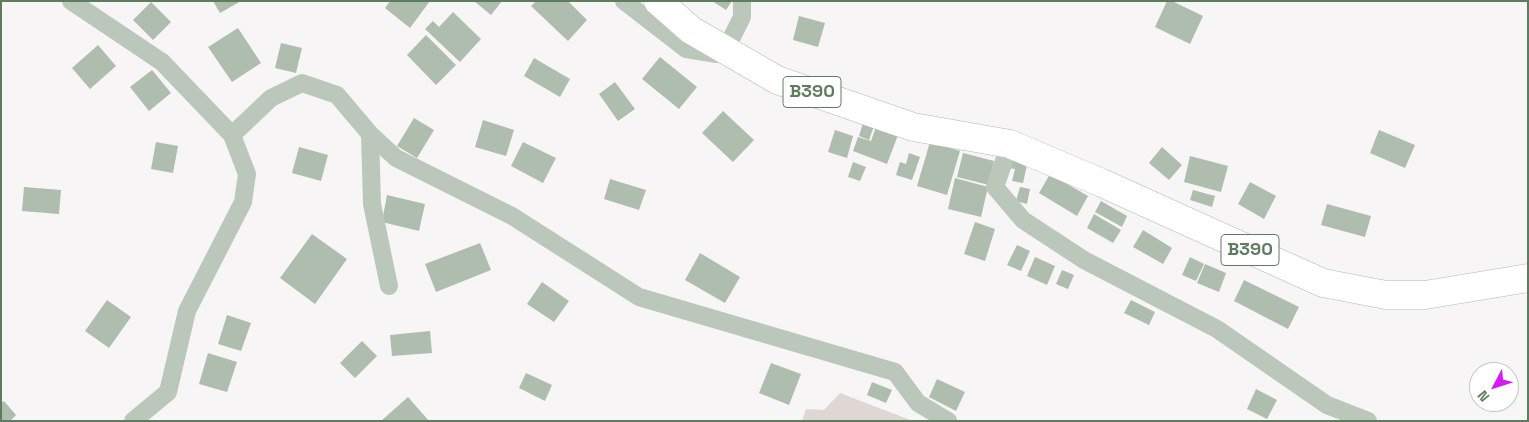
<!DOCTYPE html>
<style>
body{margin:0}
#map{position:relative;width:1529px;height:422px;overflow:hidden;background:#f8f5f6;font-family:"Space Grotesk",sans-serif}
canvas{display:block}
.frame{position:absolute;inset:0;border:2px solid #5d7d5e;pointer-events:none}
.north{position:absolute;left:1469px;top:362px;width:50px;height:50px;box-sizing:border-box;background:#fff;border:1px solid #becbbf;border-radius:50%;rotate:230deg;font-size:14px;font-weight:700;line-height:20px;text-align:center;color:#5d7d5e}
.north::after{content:'';display:block;margin:auto;width:18px;height:22px;background:#d51bf2;clip-path:polygon(50% 0,100% 100%,50% 72%,0 100%)}
</style>
<div id="map">
<canvas width="1529" height="422"></canvas>
<div class="frame"></div>
<div class="north">N</div>
</div>
<script>
const context = document.querySelector('canvas').getContext('2d');
context.lineJoin = 'round';
function fillPath(path, color) {
  context.fillStyle = color;
  context.fill(path, 'evenodd');
}
function toPath(rows) {
  const path = new Path2D();
  for (const r of rows) {
    path.moveTo(r[0], r[1]);
    for (let i = 2; i < r.length; i += 2) path.lineTo(r[i], r[i + 1]);
  }
  return path;
}
function trace(path, color, width, dash) {
  context.strokeStyle = color;
  context.lineWidth = width;
  context.lineCap = dash ? 'butt' : 'round';
  context.setLineDash(dash || []);
  context.stroke(path);
}
function label(font, color, halo, rows, align = 'center') {
  context.font = font + ' "Space Grotesk",sans-serif';
  context.lineWidth = 5;
  context.setLineDash([]);
  context.textBaseline = 'middle';
  context.strokeStyle = halo;
  context.fillStyle = color;
  for (const [text, x, y, turn = 0] of rows) {
    context.save();
    context.translate(x, y);
    context.rotate((+turn || 0) * Math.PI / 180);
    context.textAlign = isNaN(turn) ? turn : align;
    if (halo) context.strokeText(text, 0, 0);
    context.fillText(text, 0, 0);
    context.restore();
  }
}
fillPath(toPath([
 [840,393,913,421,802,421,806,409,824,410]
]), '#ded7d4');
fillPath(toPath([
 [213,1,241,1,220,13],
 [390,1,430,1,410,28,385,8],
 [474,1,502,1,491,15],
 [536,1,568,1,587,20,568,41,531,6],
 [712,1,732,1,726,10],
 [1167,1,1172,1,1203,16,1190,44,1155,27],
 [151,2,171,22,153,40,133,20],
 [453,12,481,39,460,62,425,29,433,21,439,27],
 [799,16,825,23,818,47,793,40],
 [238,28,261,63,232,82,208,47],
 [426,35,456,65,436,85,407,55],
 [281,43,302,48,296,73,275,68],
 [98,45,116,66,90,89,72,68],
 [660,57,697,87,679,109,642,79],
 [534,58,570,79,560,97,524,76],
 [152,70,171,93,149,111,130,87],
 [615,82,635,109,618,121,599,94],
 [723,111,754,140,733,162,702,133],
 [414,118,434,130,417,158,397,146],
 [483,120,514,130,506,156,475,147],
 [863,123,874,126,869,140,859,136],
 [876,127,898,135,887,164,853,151,858,137,871,141],
 [835,130,853,136,847,158,828,152],
 [1379,130,1415,145,1405,168,1370,153],
 [156,142,178,146,173,173,151,169],
 [523,142,556,158,543,183,511,166],
 [930,142,960,151,947,195,917,186],
 [299,147,328,155,321,181,292,173],
 [1162,147,1182,165,1169,180,1149,163],
 [1012,152,1029,156,1023,183,1012,181,1015,169,1008,168],
 [909,153,920,157,912,180,896,175,900,162,906,164],
 [963,153,994,161,989,185,957,177],
 [1190,156,1228,166,1221,192,1184,182],
 [853,162,866,167,860,181,848,177],
 [1050,174,1088,196,1077,216,1039,193],
 [955,178,988,187,981,217,948,209],
 [610,179,646,190,639,210,604,199],
 [1250,182,1276,196,1264,219,1238,204],
 [24,187,61,190,59,214,22,211],
 [1020,187,1030,189,1027,204,1016,201],
 [1193,190,1215,196,1212,207,1190,200],
 [387,195,425,204,419,231,382,222],
 [1101,201,1127,216,1122,227,1095,212],
 [1327,204,1371,216,1365,237,1321,225],
 [1094,214,1121,230,1113,243,1087,228],
 [975,222,995,229,985,261,964,254],
 [1143,230,1172,248,1163,264,1133,247],
 [312,234,347,259,315,304,280,278],
 [480,243,491,270,436,292,425,264],
 [1017,245,1030,251,1021,271,1007,265],
 [700,253,740,277,725,303,685,280],
 [1035,257,1055,266,1047,285,1027,276],
 [1190,257,1204,264,1196,281,1182,275],
 [1205,264,1226,273,1219,292,1197,283],
 [1062,270,1074,275,1068,289,1056,284],
 [1244,280,1299,307,1288,329,1234,301],
 [542,282,569,301,554,322,527,304],
 [107,300,131,317,109,348,85,331],
 [1131,300,1155,312,1149,325,1124,313],
 [227,315,251,323,241,351,218,344],
 [430,331,432,353,392,356,390,335],
 [362,341,377,356,355,378,340,363],
 [208,353,237,362,227,392,199,384],
 [771,363,801,374,789,405,759,393],
 [526,373,552,385,545,401,519,388],
 [937,379,965,392,956,411,929,397],
 [872,382,892,390,886,403,867,395],
 [1256,389,1277,400,1267,419,1247,409],
 [408,397,429,421,381,421],
 [4,401,16,415,10,421,1,421,1,403]
]), '#aebdae');
const primary = toPath([
 [658,1,691,30,777,80,913,127,1010,144,1102,183,1323,283,1386,295,1425,295,1528,278]
]);
trace(primary, '#b0bbb0', 29);
trace(toPath([
 [71,1,162,62,232,135,247,174,243,202,187,311,168,392,133,421],
 [624,1,686,49,717,54,725,51,742,17,742,1],
 [370,134,372,204,389,286],
 [232,135,271,98,302,83,337,95,370,134,396,158,512,216,639,297,895,372,918,403,948,421],
 [1010,144,995,187,1023,220,1084,260,1217,329,1327,405,1368,421]
]), '#bcc7bc', 18);
trace(primary, '#fff', 28);
for (const [x, y, w] of [
 [812,92,58],
 [1250,250,58]
]) {
  const box = new Path2D();
  box.roundRect(x - w / 2, y - 15.5, w, 31, 4);
  context.fillStyle = '#fff';
  context.fill(box);
  trace(box, '#5d7d5e', 1);
}
label('bold 18px', '#5d7d5e', null, [
 ["B390",812,92],
 ["B390",1250,250]
]);
</script>
